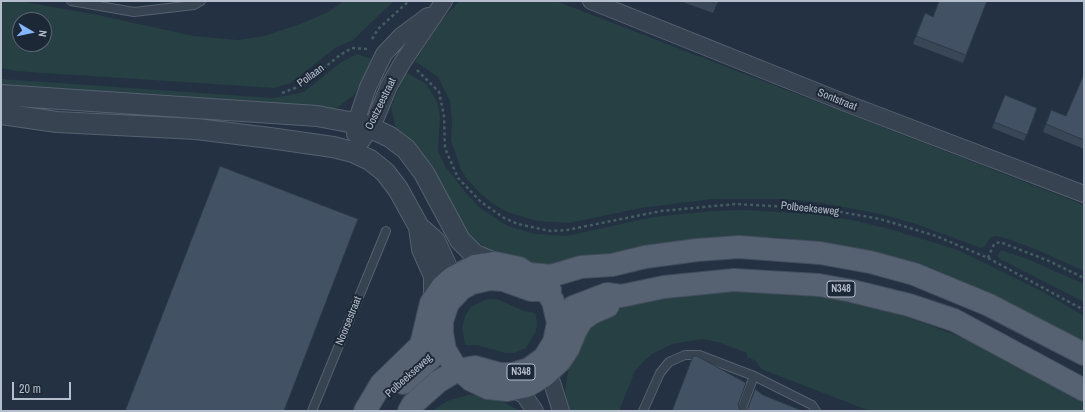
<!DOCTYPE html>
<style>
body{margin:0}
#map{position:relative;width:1085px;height:412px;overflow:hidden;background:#233142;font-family:"Archivo Narrow",sans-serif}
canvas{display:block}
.frame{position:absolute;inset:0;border:2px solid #b5becc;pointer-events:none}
.north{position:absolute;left:12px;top:12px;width:40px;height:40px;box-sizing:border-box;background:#1d2837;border:1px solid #5a6473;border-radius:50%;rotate:99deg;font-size:11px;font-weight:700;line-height:16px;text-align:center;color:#b5becc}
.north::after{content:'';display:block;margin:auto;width:14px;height:18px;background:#86b6ff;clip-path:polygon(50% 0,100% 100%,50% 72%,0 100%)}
.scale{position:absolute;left:12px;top:382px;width:59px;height:18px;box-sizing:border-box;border:2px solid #b5becc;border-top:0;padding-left:5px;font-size:12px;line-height:14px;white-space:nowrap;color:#b5becc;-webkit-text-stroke:3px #1d2837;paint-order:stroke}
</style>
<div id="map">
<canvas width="1085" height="412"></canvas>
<div class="frame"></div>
<div class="north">N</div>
<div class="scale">20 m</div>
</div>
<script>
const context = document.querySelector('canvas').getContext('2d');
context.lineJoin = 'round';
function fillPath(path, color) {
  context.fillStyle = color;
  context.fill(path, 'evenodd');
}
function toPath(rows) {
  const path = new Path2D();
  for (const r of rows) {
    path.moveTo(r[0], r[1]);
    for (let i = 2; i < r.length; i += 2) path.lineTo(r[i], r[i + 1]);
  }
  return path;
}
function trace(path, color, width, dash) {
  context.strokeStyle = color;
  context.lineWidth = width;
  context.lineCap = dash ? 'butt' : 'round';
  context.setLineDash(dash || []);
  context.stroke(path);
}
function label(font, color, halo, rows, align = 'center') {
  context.font = font + ' "Archivo Narrow",sans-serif';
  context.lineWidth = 4;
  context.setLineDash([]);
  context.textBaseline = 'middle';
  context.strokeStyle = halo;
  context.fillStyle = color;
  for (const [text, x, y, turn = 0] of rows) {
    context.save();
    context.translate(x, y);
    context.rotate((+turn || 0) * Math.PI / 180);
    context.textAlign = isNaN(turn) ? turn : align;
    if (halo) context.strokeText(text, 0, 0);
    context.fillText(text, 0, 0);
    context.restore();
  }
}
fillPath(toPath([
 [1,1,19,1,93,14,194,36,238,40,264,36,303,23,328,12,344,1,394,1,353,40,335,48,291,83,274,88,15,71,1,68],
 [20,20,44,20,44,44,20,44],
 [459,1,556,1,1084,205,1084,271,1035,249,1002,237,994,236,990,238,985,246,981,248,916,224,885,215,822,203,786,199,713,199,641,208,569,223,537,221,507,212,492,203,480,193,467,179,461,170,451,141,452,121,450,101,438,77,415,61,441,21],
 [357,54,372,59,354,95,338,107,330,109,1,89,1,79,274,98,304,92,340,63],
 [406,72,426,84,437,101,440,116,438,151,445,166,466,193,480,208,508,226,535,234,566,236,653,217,713,211,744,210,814,214,852,220,890,229,958,250,1045,293,1084,316,1084,346,991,295,930,268,866,250,836,244,775,237,711,238,647,246,557,266,534,264,487,249,468,235,395,126,391,107],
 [1001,250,1030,260,1084,284,1084,302,1000,259,997,256],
 [734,291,793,293,834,299,874,307,915,320,983,345,1084,396,1084,411,870,411,761,369,756,361,747,357,747,353,718,342,702,339,672,344,652,354,643,362,635,371,619,411,569,411,565,391,569,365,586,333,593,326,616,310,637,303,705,293],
 [487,299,497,299,524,311,535,313,537,322,536,331,526,348,514,353,505,353,477,345,465,345,462,328,465,316,471,307],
 [468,395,478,395,498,399,520,411,432,411,447,401]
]), '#264043');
const service = toPath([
 [71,1,134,12,194,5,201,1],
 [754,376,812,405,816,411],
 [312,411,386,231],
 [643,411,660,373,669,362,685,355,699,355,754,376,741,411]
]);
const minor = toPath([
 [591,1,843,102,1084,194],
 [355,134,356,122,368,87,384,54,401,36,428,16],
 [353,152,372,127,389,86,402,63,444,1],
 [549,373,561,411],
 [513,389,524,395,535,411]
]);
const tertiary = toPath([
 [1,95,317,116,365,125,390,137,406,149,424,173,460,240,475,255,495,263],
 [1,114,57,122,196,129,270,138,333,147,353,152,370,160,385,172,398,189,419,227,435,241,452,278],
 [419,227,422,249,434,276,434,297]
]);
const primary = toPath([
 [530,274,551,276,581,267,612,265,645,257,697,250,739,247,820,253,870,262,914,274,989,305,1084,354],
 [550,290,531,290,503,280,490,279,472,283,461,289,448,303,442,321,442,333,445,350,454,365,471,380,488,388,507,390,527,386,544,376,560,361,568,349,576,330,582,320,592,313,608,306],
 [558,323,573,307,607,294,621,296,664,287,734,280,819,285,852,291,909,305,954,320,1084,390],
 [403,383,433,356,439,345,442,333],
 [365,411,381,384,421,345,431,303,442,287,452,278,475,266,495,263,519,268,539,281,553,301,558,323,554,342,544,358,529,369,512,374,500,374,475,367,458,370,439,381,413,404,409,411]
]);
trace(service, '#56616f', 10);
trace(minor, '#56616f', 18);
trace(tertiary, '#56616f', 22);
trace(primary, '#424c5b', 24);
trace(toPath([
 [372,39,378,29,409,1],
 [417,70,439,92,444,116,445,148,458,178,481,202,504,218,518,224,550,231,567,230,661,211,736,204,824,209,880,219,936,236,988,258,1084,310],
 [282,93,303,85,340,55,352,48,367,49],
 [988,258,994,244,1000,242,1049,261,1084,278]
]), '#445d60', 2.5, [3, 3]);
trace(service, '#384351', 8);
trace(minor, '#384351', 16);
trace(tertiary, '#384351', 20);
trace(primary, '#566271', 22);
fillPath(toPath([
 [680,1,718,1,713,13],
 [987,1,963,63,913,44,925,13,933,17],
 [1084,74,1084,149,1043,132,1051,110,1066,116],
 [1005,95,1037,108,1024,141,992,128]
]), '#394656');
const building = toPath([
 [710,1,718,1,717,4,710,1],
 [939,1,987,1,966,55,916,36,925,13,933,17,939,1],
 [1084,74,1084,140,1046,124,1051,110,1066,116,1084,74],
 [1005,95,1037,108,1027,135,994,122,1005,95],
 [220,166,358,219,284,411,125,411,220,166],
 [693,356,697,356,746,383,738,405,740,411,672,411,693,356],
 [755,389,763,395,803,411,745,411,748,408,755,389]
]);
fillPath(building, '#425164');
trace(building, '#2e3946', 1);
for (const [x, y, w] of [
 [841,289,28],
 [521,372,28]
]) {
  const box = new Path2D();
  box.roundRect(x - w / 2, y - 8, w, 16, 3);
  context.fillStyle = '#1d2837';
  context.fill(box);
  trace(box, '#b5becc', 1);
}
label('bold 10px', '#b5becc', null, [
 ["N348",841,289],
 ["N348",521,372]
]);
label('11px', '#b5becc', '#1d2837', [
 ["Pollaan",311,76,-36],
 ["Sontstraat",837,100,22],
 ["Oostzeestraat",381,104,-64],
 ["Polbeekseweg",810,209,6],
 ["Noorsestraat",349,321,-68],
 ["Polbeekseweg",409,376,-42]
]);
</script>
